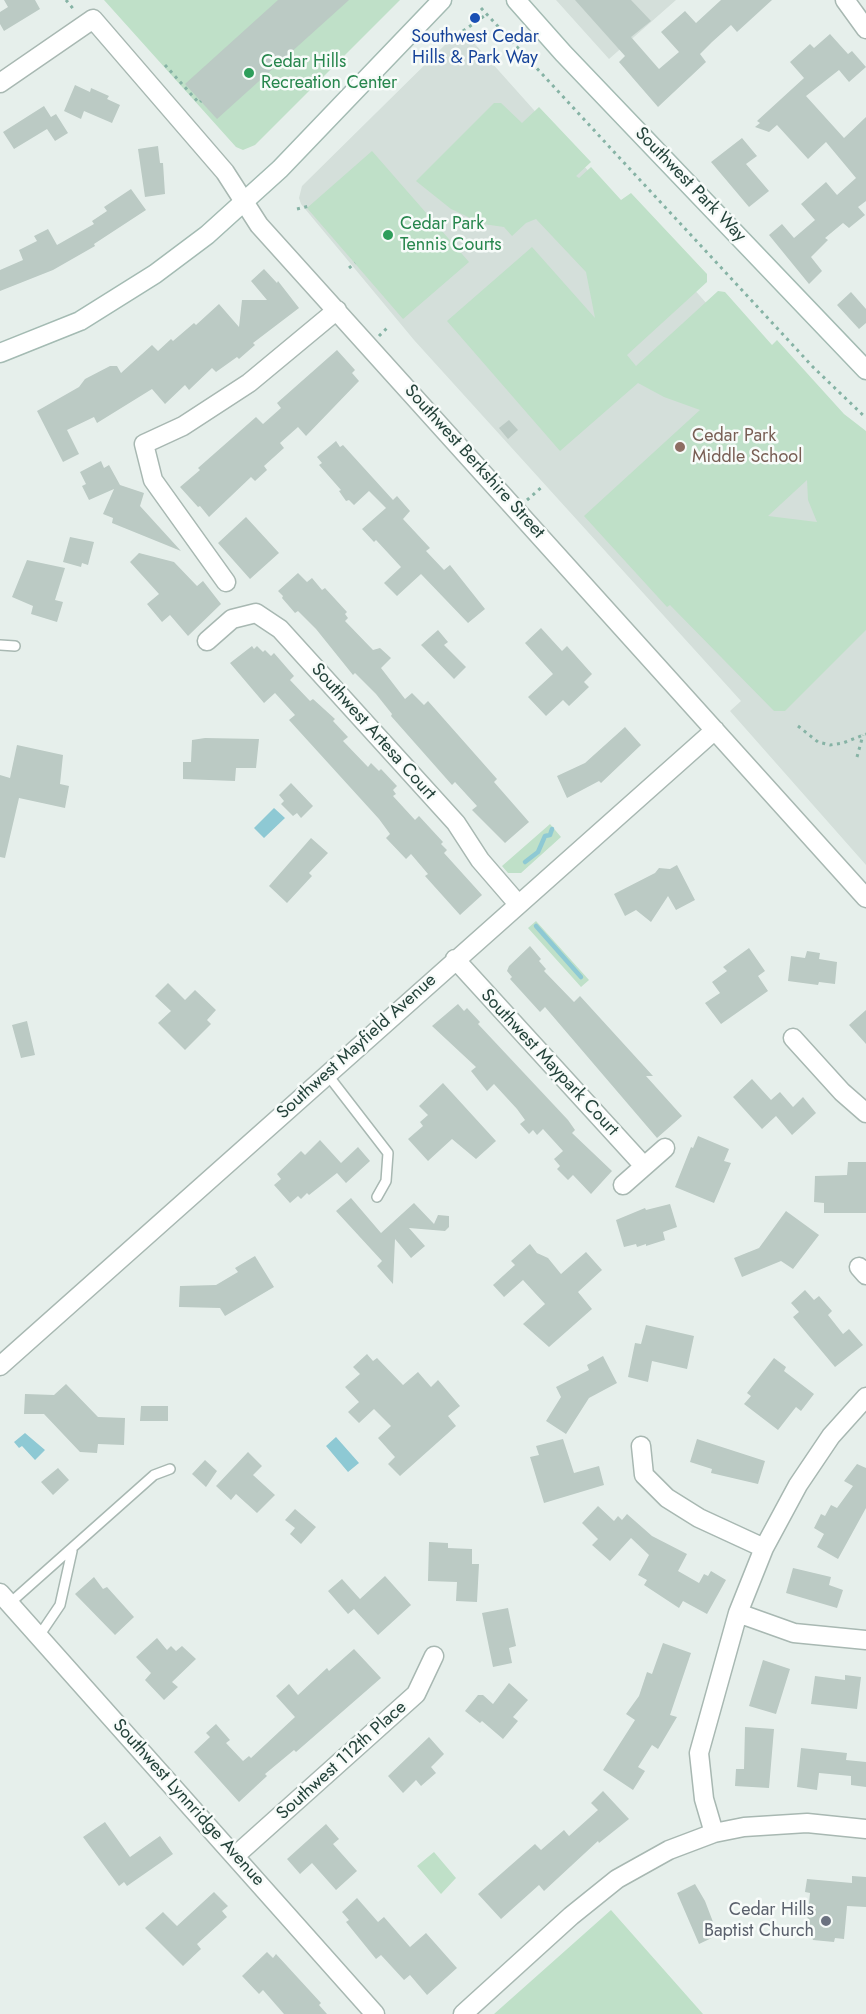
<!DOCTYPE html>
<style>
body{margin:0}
canvas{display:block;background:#e6efeb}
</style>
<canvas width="866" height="2014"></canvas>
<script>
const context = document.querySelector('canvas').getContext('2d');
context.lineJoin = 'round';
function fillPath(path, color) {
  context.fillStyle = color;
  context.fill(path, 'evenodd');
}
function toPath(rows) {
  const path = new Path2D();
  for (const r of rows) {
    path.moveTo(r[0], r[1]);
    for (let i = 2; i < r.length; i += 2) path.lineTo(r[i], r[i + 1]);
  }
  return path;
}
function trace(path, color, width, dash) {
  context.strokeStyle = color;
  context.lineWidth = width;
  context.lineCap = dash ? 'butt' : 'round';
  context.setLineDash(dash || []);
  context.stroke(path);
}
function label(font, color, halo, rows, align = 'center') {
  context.font = font + ' Jost,sans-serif';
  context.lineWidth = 5;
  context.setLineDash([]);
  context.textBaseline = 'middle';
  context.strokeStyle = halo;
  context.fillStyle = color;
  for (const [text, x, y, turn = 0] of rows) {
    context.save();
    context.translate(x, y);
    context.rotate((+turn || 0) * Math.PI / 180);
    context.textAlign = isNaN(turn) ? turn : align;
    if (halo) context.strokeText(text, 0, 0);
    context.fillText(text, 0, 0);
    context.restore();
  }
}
fillPath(toPath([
 [556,0,676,0,609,59],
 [466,34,767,371,866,458,866,865,730,711,741,701,414,340,301,204,299,198,302,186,452,38]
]), '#d4dfda');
fillPath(toPath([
 [104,0,400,0,255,145,243,150,236,147],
 [494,103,501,103,522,123,539,107,591,162,576,176,579,178,591,167,621,200,631,193,707,274,707,282,627,355,636,366,718,291,725,292,772,345,777,340,844,414,866,431,866,630,785,711,774,711,670,605,667,607,584,516,700,410,664,397,638,383,560,451,447,321,532,247,595,318,586,272,536,219,526,223,512,236,504,227,483,224,451,209,416,181],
 [807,480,808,500,817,522,768,516],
 [372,151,469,262,403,319,307,208],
 [550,824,561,837,521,873,508,873,502,866],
 [536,921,589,980,581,987,528,928],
 [434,1852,456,1878,441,1894,417,1866],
 [611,1910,703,2014,494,2014]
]), '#bfe0c8');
fillPath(toPath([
 [274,808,285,818,264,838,254,828],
 [25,1433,45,1450,35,1460,22,1446,19,1448,14,1442],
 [336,1437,359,1463,348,1472,326,1446]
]), '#8ec9d4');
trace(toPath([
 [525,862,538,852,545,836,550,835,552,829],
 [536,926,581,977]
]), '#8ec9d4', 4.5);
fillPath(toPath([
 [4,0,35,0,40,9,4,31,0,24,0,12,8,7],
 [278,0,349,0,217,119,185,84],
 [575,0,631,0,651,21,631,37,659,69,679,52,661,32,685,11,696,23,721,0,772,0,737,32,731,25,712,42,700,54,706,62,658,107,619,62,625,56],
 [830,34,848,54,852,51,866,67,849,82,839,70,806,96,844,138,866,117,866,201,858,207,865,215,849,228,843,223,825,238,828,240,811,257,822,271,809,284,769,235,782,224,794,238,815,220,801,204,826,182,837,195,856,178,826,142,808,159,777,125,769,132,755,127,760,123,757,121,804,78,790,62,810,44,814,48],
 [75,85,90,92,91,88,109,96,107,99,120,105,112,123,84,111,81,119,64,111],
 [44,106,51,117,56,114,68,133,55,141,47,129,14,149,3,132],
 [742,138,757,156,746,164,769,191,749,207,711,162],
 [158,146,160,163,163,163,165,194,145,197,138,149],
 [131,189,146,210,94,244,95,246,53,270,0,291,0,270,23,260,19,250,37,241,34,236,48,229,57,245,94,224,92,221,107,211,104,207],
 [264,269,277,283,278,281,299,308,253,343,255,345,239,359,237,357,216,372,212,368,189,390,185,385,165,404,152,389,97,423,94,417,67,430,79,454,63,462,37,411,79,387,85,379,110,366,117,366,121,373,152,345,158,351,171,339,173,341,194,323,196,325,219,304,239,327,242,300,267,300,251,281],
 [851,292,866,309,866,323,859,329,837,305],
 [337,350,355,370,352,373,359,381,306,436,298,427,280,443,284,448,264,466,267,470,255,481,251,477,209,517,200,506,198,507,180,487,200,470,198,468,256,417,263,424,281,408,277,403],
 [509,420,518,430,508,439,499,428],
 [336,441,340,447,343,445,393,500,397,496,410,511,403,519,430,548,426,551,444,570,450,565,485,609,468,623,421,574,397,596,384,583,401,567,376,540,374,542,362,529,386,508,369,491,354,505,349,500,346,501,339,491,341,490,319,465,322,463,317,457],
 [101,461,104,468,109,465,120,485,144,493,140,506,181,551,112,523,113,518,103,514,114,489,89,500,82,486,86,484,80,472],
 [246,517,279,553,250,579,218,543],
 [70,537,94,542,88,565,82,563,81,567,63,562],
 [139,553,174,562,197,586,203,581,221,604,188,636,170,615,162,622,147,604,159,594,130,562],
 [27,560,65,568,55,600,63,602,57,622,31,614,33,606,12,597],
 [298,573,307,582,312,578,322,590,325,588,347,612,345,614,348,618,345,621,373,650,380,648,391,658,381,668,405,699,412,693,424,705,428,701,497,779,494,782,529,822,505,843,472,810,477,806,455,782,452,785,391,716,392,714,376,694,355,673,353,675,316,629,298,611,295,613,282,598,283,596,278,591],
 [541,628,562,651,567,646,592,674,584,682,589,687,569,706,563,700,546,716,528,697,553,674,525,643],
 [438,630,448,642,444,645,466,667,454,679,421,645],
 [252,646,254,649,257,646,263,652,265,650,271,656,274,653,294,676,290,680,310,701,313,699,335,719,333,721,348,737,343,741,368,767,371,763,379,771,381,769,397,786,393,790,396,794,393,796,415,820,419,816,443,842,441,844,447,850,444,853,482,895,460,915,425,876,428,874,411,854,406,859,386,838,390,834,379,819,289,720,295,715,275,693,264,703,230,663],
 [625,727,641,745,601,783,599,781,567,798,557,776,585,763],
 [205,738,259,739,256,768,236,768,235,781,183,779,183,762,191,762,192,740],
 [17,745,63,755,60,784,69,786,65,808,19,798,5,858,0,857,0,775,10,778],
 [291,783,313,806,301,818,297,813,293,816,281,804,284,801,279,795],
 [311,838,328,853,309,873,312,876,287,903,269,886],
 [677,865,695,900,676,910,668,896,651,922,636,910,625,916,614,894,655,873,659,868,670,869],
 [530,946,541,959,539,961,546,969,544,971,574,1002,580,996,653,1076,646,1076,682,1116,657,1138,545,1007,540,1012,510,979,512,977,507,971,509,966],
 [749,948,765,971,758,976,768,991,721,1024,705,1003,720,993,712,982,727,971,723,967],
 [807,951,820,953,819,959,837,962,835,984,819,982,818,985,788,981,791,956,805,958],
 [168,983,185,1000,195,990,216,1010,207,1020,211,1024,185,1050,158,1023,171,1011,155,996],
 [458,1004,464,1011,467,1008,480,1022,478,1024,568,1120,575,1130,572,1133,612,1171,591,1194,573,1175,568,1180,557,1169,560,1166,554,1159,563,1151,543,1129,537,1135,533,1130,529,1134,520,1124,525,1120,517,1109,494,1084,487,1091,471,1071,476,1067,432,1026],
 [866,1010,866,1044,849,1025],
 [27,1021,35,1055,21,1058,12,1025],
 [752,1079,771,1100,780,1092,793,1107,803,1097,816,1113,792,1135,776,1116,762,1129,733,1097],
 [443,1083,496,1141,476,1159,452,1139,428,1161,408,1139,423,1126,420,1122,428,1115,419,1106],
 [698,1136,729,1149,724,1161,731,1163,714,1203,675,1187,691,1147,693,1148],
 [320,1140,341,1163,358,1147,370,1161,346,1183,337,1173,309,1195,307,1193,301,1199,298,1196,290,1203,274,1185,281,1179,277,1174,301,1151,305,1155],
 [848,1162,866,1162,866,1213,824,1213,824,1203,814,1202,815,1176,847,1175],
 [351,1198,381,1233,414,1203,434,1224,438,1215,449,1216,449,1227,445,1231,409,1228,425,1246,411,1258,395,1239,393,1284,377,1266,382,1261,336,1211],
 [670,1204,677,1227,663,1232,665,1240,646,1246,646,1244,637,1247,636,1244,624,1247,616,1220,645,1208,646,1210],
 [786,1211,819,1235,793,1269,781,1261,742,1277,734,1258,759,1248],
 [530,1244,537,1253,548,1258,561,1274,586,1252,602,1270,578,1292,592,1309,549,1347,523,1324,545,1304,523,1280,504,1297,493,1285,515,1265,511,1261],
 [255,1256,274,1287,225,1316,220,1308,179,1307,180,1286,216,1285,238,1272,235,1268],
 [805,1290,814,1300,819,1296,832,1311,828,1315,843,1334,849,1329,863,1345,835,1367,793,1317,799,1312,791,1303],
 [646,1325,694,1336,687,1369,652,1361,648,1382,628,1377,635,1343,641,1344],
 [367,1354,373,1361,377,1358,403,1385,418,1372,431,1387,438,1380,460,1406,448,1416,456,1426,400,1476,388,1464,395,1457,378,1438,391,1426,374,1409,359,1423,348,1412,359,1402,345,1387,360,1374,353,1367],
 [603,1356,617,1383,589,1398,566,1434,546,1421,561,1397,556,1387,589,1370,587,1365],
 [774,1358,786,1367,784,1371,814,1394,801,1411,796,1407,778,1430,744,1404,751,1396,747,1393],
 [66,1384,98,1417,125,1418,124,1445,98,1444,97,1453,80,1452,44,1414,24,1414,25,1394,54,1395],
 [141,1406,168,1406,168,1421,140,1421],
 [563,1439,574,1473,599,1466,604,1485,544,1503,530,1457,539,1455,536,1446],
 [697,1439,765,1461,758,1484,711,1473,712,1469,690,1462],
 [248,1452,262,1466,253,1475,275,1495,257,1513,236,1494,231,1500,216,1486],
 [205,1460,217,1471,206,1487,192,1474],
 [857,1464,866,1468,866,1508,838,1559,817,1547,824,1534,814,1528,821,1514,825,1516,831,1505,837,1508,853,1486,844,1481],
 [58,1468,69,1480,53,1495,41,1482],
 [598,1506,614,1521,618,1516,622,1520,627,1514,652,1536,687,1554,678,1571,699,1583,704,1574,708,1576,711,1571,726,1580,707,1614,683,1601,679,1608,644,1585,647,1580,638,1575,649,1555,631,1538,610,1561,592,1545,598,1539,582,1523],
 [295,1509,316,1527,301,1544,290,1534,295,1528,285,1520],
 [429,1542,448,1543,448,1548,472,1549,472,1564,479,1564,477,1602,456,1601,457,1582,428,1581],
 [793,1568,831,1577,829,1585,843,1590,837,1608,786,1593],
 [385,1576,411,1605,378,1635,354,1609,348,1614,328,1591,342,1579,360,1599],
 [94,1577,103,1589,107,1587,134,1617,115,1635,75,1594],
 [508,1608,516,1646,509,1648,512,1663,493,1667,482,1613],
 [157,1638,167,1650,171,1646,176,1651,182,1646,196,1659,172,1682,178,1687,164,1700,145,1680,151,1673,136,1657],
 [663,1643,691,1653,670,1715,677,1717,658,1749,652,1745,638,1767,645,1771,633,1790,603,1770,635,1720,626,1714,639,1696,647,1672,652,1674],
 [354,1649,381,1678,296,1752,294,1750,265,1774,267,1776,239,1802,194,1752,210,1737,206,1733,216,1724,230,1740,226,1743,243,1761,249,1756,251,1758,295,1717,276,1696,289,1684,298,1695,327,1668,329,1671],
 [763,1660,790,1669,776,1714,749,1706],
 [845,1675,861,1677,857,1709,811,1704,815,1676,845,1680],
 [509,1683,528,1700,513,1717,518,1721,503,1739,482,1721,480,1723,465,1711,478,1695,483,1695,493,1704],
 [745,1727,774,1729,769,1788,735,1786,736,1769,744,1769],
 [429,1737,444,1754,431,1767,436,1773,421,1786,416,1780,403,1793,388,1776],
 [801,1748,847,1753,846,1760,866,1762,866,1787,851,1785,851,1776,819,1773,817,1790,797,1787],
 [603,1791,629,1819,599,1843,598,1841,544,1891,539,1885,501,1919,478,1894,535,1844,541,1850,564,1830,569,1836,598,1810,591,1803],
 [105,1822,130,1857,160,1836,173,1854,127,1886,124,1882,119,1886,83,1837],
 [326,1824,339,1839,333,1844,357,1871,336,1890,312,1863,300,1874,287,1859],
 [852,1876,866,1877,866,1907,847,1906,844,1939,835,1938,834,1942,813,1940,812,1937,806,1935,810,1893,805,1892,807,1879,852,1883],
 [695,1884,705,1901,718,1935,699,1944,677,1893],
 [214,1892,228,1906,222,1911,227,1917,197,1944,201,1949,183,1966,145,1928,163,1912,177,1926],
 [357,1898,378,1922,384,1917,410,1947,426,1933,457,1968,427,1995,410,1975,404,1980,381,1955,376,1959,346,1922,349,1920,342,1912],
 [267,1952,273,1958,276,1954,321,2003,319,2005,327,2014,284,2014,263,1990,259,1994,242,1976]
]), '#bbcac4');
const lane = toPath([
 [0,645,15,646],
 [327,1074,388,1153,386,1181,377,1197],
 [10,1603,154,1475,170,1469],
 [39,1636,60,1605,72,1551]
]);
const street = toPath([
 [845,0,866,29],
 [0,83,93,19,225,172,259,225,866,898],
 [226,582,153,480,144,444,183,426,249,383,337,310],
 [207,641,232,619,256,613,280,629,456,823,480,860,518,904],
 [455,959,644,1166],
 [793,1038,842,1092,866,1113],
 [623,1185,665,1148],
 [859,1267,866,1275],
 [0,1366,715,730],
 [641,1446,644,1475,667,1498,699,1518,764,1548],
 [0,1593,375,2014],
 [738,1613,794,1633,866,1640],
 [714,1833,704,1799,699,1753,738,1613,764,1548,798,1485,831,1436,866,1397],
 [235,1856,416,1694,434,1656],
 [463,2014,571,1916,617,1879,669,1850,714,1833,744,1827,807,1823,866,1829]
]);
const secondary = toPath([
 [516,0,563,53,866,370],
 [0,353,80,321,155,274,207,235,280,169,442,0]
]);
trace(lane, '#a8b8b2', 12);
trace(street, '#a8b8b2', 21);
trace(secondary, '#a4bbb3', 21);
trace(toPath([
 [66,0,75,11],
 [481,8,813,367,866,418],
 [463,31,487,14],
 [165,65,199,103,201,101],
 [297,209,309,206],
 [349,268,355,263],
 [379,336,388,327],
 [527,500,543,486],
 [798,726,818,742,830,745,843,743,866,734],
 [857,757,863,735]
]), '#86b3a5', 3, [3, 4.5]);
trace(lane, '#fff', 9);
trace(street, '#fff', 18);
trace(secondary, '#fff', 18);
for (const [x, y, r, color] of [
 [475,18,6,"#1a4fb4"],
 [249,73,6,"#2e9e5b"],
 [388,235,6,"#2e9e5b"],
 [680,447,6,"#8d6e63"],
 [826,1921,6,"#6b7280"]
]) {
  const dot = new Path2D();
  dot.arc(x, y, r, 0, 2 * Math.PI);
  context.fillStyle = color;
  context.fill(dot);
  trace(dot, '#f7fbf9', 2);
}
label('18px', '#164399', '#f7fbf9', [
 ["Southwest Cedar",475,38],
 ["Hills & Park Way",475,59]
]);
label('18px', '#27864d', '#f7fbf9', [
 ["Cedar Hills",261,63],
 ["Recreation Center",261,84],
 ["Cedar Park",400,225],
 ["Tennis Courts",400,246]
], 'left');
label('18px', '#24423a', '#f7fbf9', [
 ["Southwest Park Way",690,185,46],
 ["Southwest Berkshire Street",474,462,48],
 ["Southwest Artesa Court",373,732,48],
 ["Southwest Mayfield Avenue",357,1047,-42],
 ["Southwest Maypark Court",549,1063,47],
 ["Southwest 112th Place",342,1761,-42],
 ["Southwest Lynnridge Avenue",188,1803,48]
]);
label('18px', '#785e54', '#f7fbf9', [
 ["Cedar Park",692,437],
 ["Middle School",692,458]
], 'left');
label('18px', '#5b616d', '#f7fbf9', [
 ["Cedar Hills",814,1911],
 ["Baptist Church",814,1932]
], 'right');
</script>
